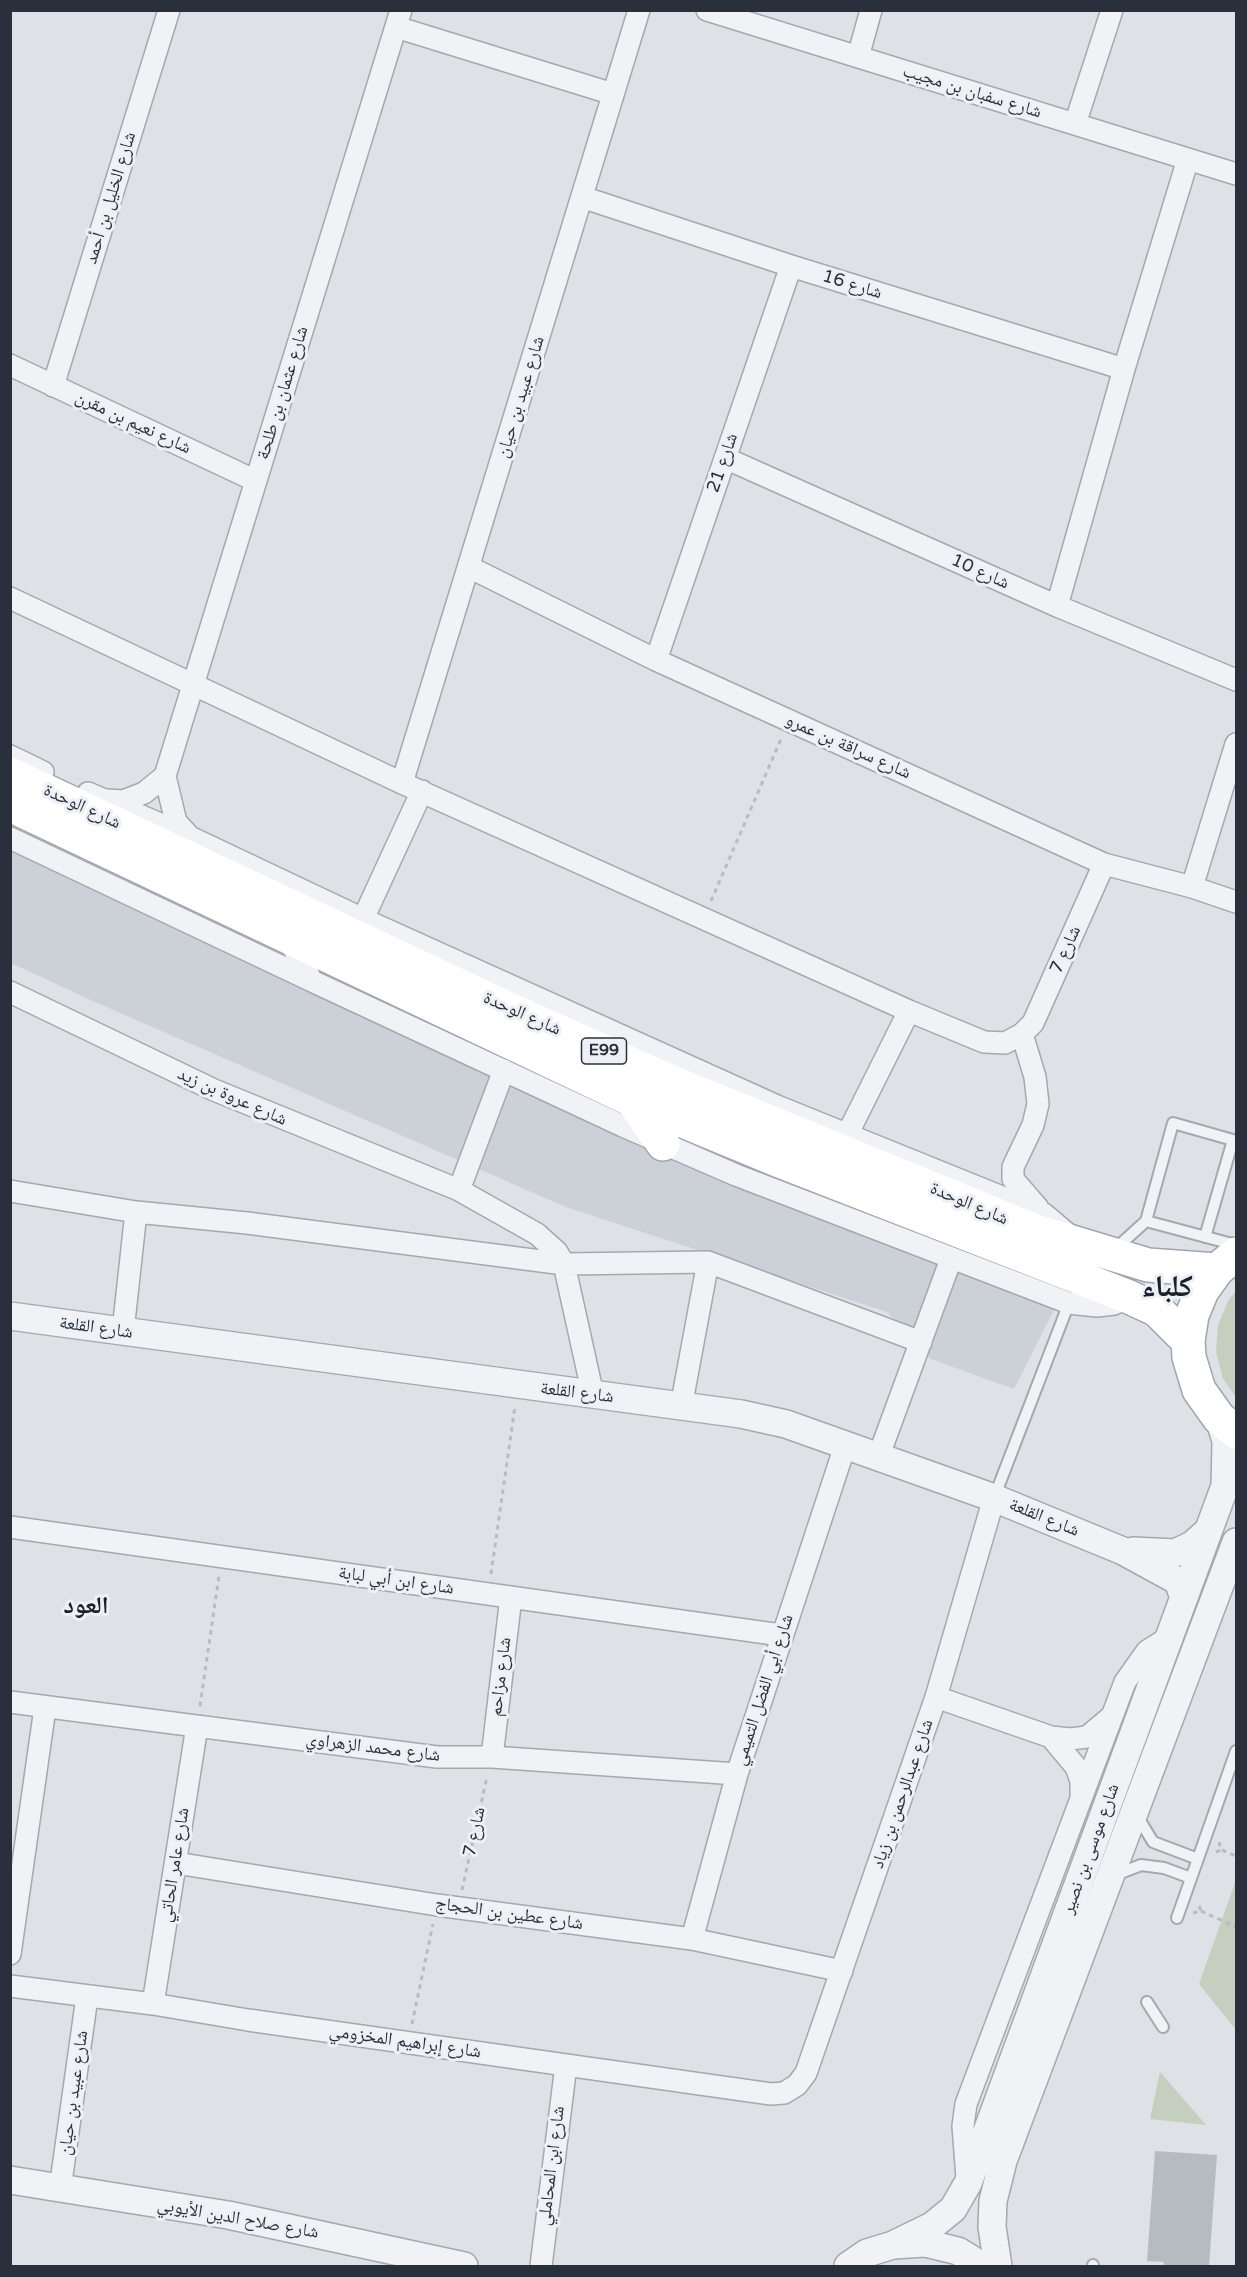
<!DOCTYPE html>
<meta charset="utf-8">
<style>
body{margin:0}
#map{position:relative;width:1247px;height:2277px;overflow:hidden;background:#dee1e6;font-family:"Varela Round",sans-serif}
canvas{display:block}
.frame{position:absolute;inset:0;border:12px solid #29303b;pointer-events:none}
</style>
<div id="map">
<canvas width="1247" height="2277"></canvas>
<div class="frame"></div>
</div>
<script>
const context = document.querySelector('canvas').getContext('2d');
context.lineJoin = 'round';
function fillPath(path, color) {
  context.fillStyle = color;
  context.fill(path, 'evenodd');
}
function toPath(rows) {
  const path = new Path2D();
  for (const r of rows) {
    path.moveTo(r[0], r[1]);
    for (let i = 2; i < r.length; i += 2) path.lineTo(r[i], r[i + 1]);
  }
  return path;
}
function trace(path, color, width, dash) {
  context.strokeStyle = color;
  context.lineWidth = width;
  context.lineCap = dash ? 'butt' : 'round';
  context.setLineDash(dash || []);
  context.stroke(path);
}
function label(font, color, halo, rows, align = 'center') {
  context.font = font + ' "Varela Round","Noto Naskh Arabic",sans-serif';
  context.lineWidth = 6;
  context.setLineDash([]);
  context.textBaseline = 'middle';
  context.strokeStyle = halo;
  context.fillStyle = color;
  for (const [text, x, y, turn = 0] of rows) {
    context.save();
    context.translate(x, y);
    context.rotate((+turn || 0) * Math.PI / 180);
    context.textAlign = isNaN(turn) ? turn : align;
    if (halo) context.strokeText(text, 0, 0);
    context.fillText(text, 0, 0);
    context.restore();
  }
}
fillPath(toPath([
 [10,827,346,988,734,1163,1064,1290,1014,1389,931,1359,887,1312,566,1207,95,1002,11,963]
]), '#ccd0d7');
fillPath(toPath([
 [1236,1292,1236,1397,1223,1379,1216,1352,1218,1325,1229,1299],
 [1236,1880,1236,2030,1199,1984],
 [1160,2072,1206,2125,1150,2119]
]), '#c4cfc0');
fillPath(toPath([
 [1155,2151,1217,2155,1209,2266,1163,2266,1164,2262,1147,2261]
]), '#b6bbc2');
const service = toPath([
 [1146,1221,1236,1245],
 [1114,1250,1146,1221,1173,1123,1233,1140,1205,1237],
 [994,1498,1069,1303],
 [1136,1814,1153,1842,1198,1859],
 [1113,1876,1141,1865,1164,1868,1191,1878],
 [1177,1918,1236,1751],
 [1147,2002,1163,2027],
 [1093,2266,1093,2265]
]);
const minor = toPath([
 [707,10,1236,174],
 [396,27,613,94],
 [858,57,871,10],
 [1075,124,1112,10],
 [582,197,791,266,1124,369],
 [10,365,256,481],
 [53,386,169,10],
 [725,458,1057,606,1236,680],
 [469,567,656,660,1104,864,1192,887,1236,902],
 [10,598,402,783,909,1011,984,1042,1005,1043,1022,1034,1033,1023,1104,864],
 [1057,606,1124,369,1188,159],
 [656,660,791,266],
 [10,756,43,772],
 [402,783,639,10],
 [88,793,190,837,363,919,777,1106,1044,1214,1070,1236],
 [107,800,123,801,144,793,165,776],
 [189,836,176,822,165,776,401,10],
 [10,838,312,981],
 [1192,887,1236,744],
 [363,919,422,791],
 [287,937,312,981,623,1126,736,1175,1069,1303,1097,1306,1114,1304,1129,1297],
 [10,992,214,1090,459,1190,537,1234,557,1252,564,1264,593,1395],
 [1022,1034,1035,1077,1038,1104,1033,1125,1013,1167,1013,1179,1038,1208],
 [847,1135,909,1011],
 [459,1190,504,1070],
 [10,1191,136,1212,247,1223,564,1264,708,1262],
 [123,1331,136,1212],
 [681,1407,708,1262,921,1342],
 [879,1455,951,1259],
 [10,1527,781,1635],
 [936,1697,1051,1737,1070,1739,1087,1737,1112,1716],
 [10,1702,437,1757,492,1757,737,1774],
 [1051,1737,1076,1767,1081,1781,1081,1795],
 [492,1757,511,1597],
 [176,1863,437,1905,692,1939,842,1971],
 [692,1939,737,1774,846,1443],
 [10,1954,45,1708],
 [10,1986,153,2004,248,2020,771,2094,784,2093,797,2085,806,2073,936,1697,994,1498],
 [153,2004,197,1726],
 [967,2178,963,2126,966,2104,1125,1682,1147,1651,1169,1637],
 [60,2189,87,1997],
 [541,2266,566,2065]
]);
const tertiary = toPath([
 [10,1316,741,1414,786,1424,994,1498,1123,1551,1178,1581,1184,1598],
 [1133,1551,1175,1553,1192,1545,1209,1530],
 [10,2180,228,2215,464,2266],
 [893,2245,932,2226,953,2209,968,2183,1225,1486,1226,1441,1219,1418],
 [848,2266,867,2253,893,2245,925,2243,958,2251,982,2266],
 [998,2266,992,2227,993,2201,1003,2161,1236,1542]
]);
const primary = toPath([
 [10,774,509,1009,665,1079,1036,1231,1148,1265,1217,1270],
 [10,805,632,1100,777,1160,1129,1297,1157,1310,1188,1341],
 [632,1100,663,1144],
 [1236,1254,1217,1270,1202,1291,1192,1315,1188,1341,1189,1357,1199,1390,1219,1418,1236,1432]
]);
trace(service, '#a4a8af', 14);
trace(minor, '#a4a8af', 24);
trace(tertiary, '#a4a8af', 30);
trace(primary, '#9fa6b0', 36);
trace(toPath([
 [711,901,781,739],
 [491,1574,515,1406],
 [200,1706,219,1576],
 [1222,1850,1236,1856],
 [1216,1852,1221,1850,1219,1842],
 [462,1890,487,1777],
 [1201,1911,1236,1927],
 [1193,1913,1201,1911,1198,1902],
 [412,2024,433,1924]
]), '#b8bcc1', 3, [4.5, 4.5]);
trace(service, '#f0f2f5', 10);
trace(minor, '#f0f2f5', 21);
trace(tertiary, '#f0f2f5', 27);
trace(primary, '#fff', 33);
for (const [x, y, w] of [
 [604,1051,45]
]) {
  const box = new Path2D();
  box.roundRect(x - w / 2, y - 13, w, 26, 4.5);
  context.fillStyle = '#edf0f4';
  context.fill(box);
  trace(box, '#29303b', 1.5);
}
label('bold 16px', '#29303b', null, [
 ["E99",604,1051]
]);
label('18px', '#29303b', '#edf0f4', [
 ["شارع سفبان بن مجيب",972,92,17],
 ["شارع الخليل بن أحمد",111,198,-73],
 ["شارع 16",852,285,17],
 ["شارع عثمان بن طلحة",283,393,-73],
 ["شارع عبيد بن حيان",521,397,-73],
 ["شارع نعيم بن مقرن",133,423,25],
 ["شارع 21",723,463,-71],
 ["شارع 10",980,572,24],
 ["شارع سراقة بن عمرو",848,747,24],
 ["شارع الوحدة",82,807,25],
 ["شارع 7",1066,950,-66],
 ["شارع الوحدة",522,1014,24],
 ["شارع عروة بن زيد",232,1097,24],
 ["شارع الوحدة",969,1204,23],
 ["شارع القلعة",96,1328,8],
 ["شارع القلعة",577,1393,7],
 ["شارع القلعة",1044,1518,22],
 ["شارع ابن أبي لبابة",396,1581,8],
 ["شارع مزاحم",501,1677,-83],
 ["شارع أبي الفضل التميمي",764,1690,-72],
 ["شارع محمد الزهراوي",373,1748,7],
 ["شارع عبدالرحمن بن زياد",903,1794,-71],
 ["شارع 7",475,1832,-78],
 ["شارع موسى بن نصير",1091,1849,-70],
 ["شارع عامر الحاتي",175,1865,-81],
 ["شارع عطين بن الحجاج",509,1914,8],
 ["شارع إبراهيم المخزومي",405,2042,8],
 ["شارع عبيد بن حيان",74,2093,-82],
 ["شارع ابن المحاملي",552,2166,-83],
 ["شارع صلاح الدين الأيوبي",238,2219,10]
]);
label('bold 24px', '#1b212b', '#edf0f4', [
 ["العود",86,1607]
]);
label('bold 30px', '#1b212b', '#edf0f4', [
 ["كلباء",1167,1288]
]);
</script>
